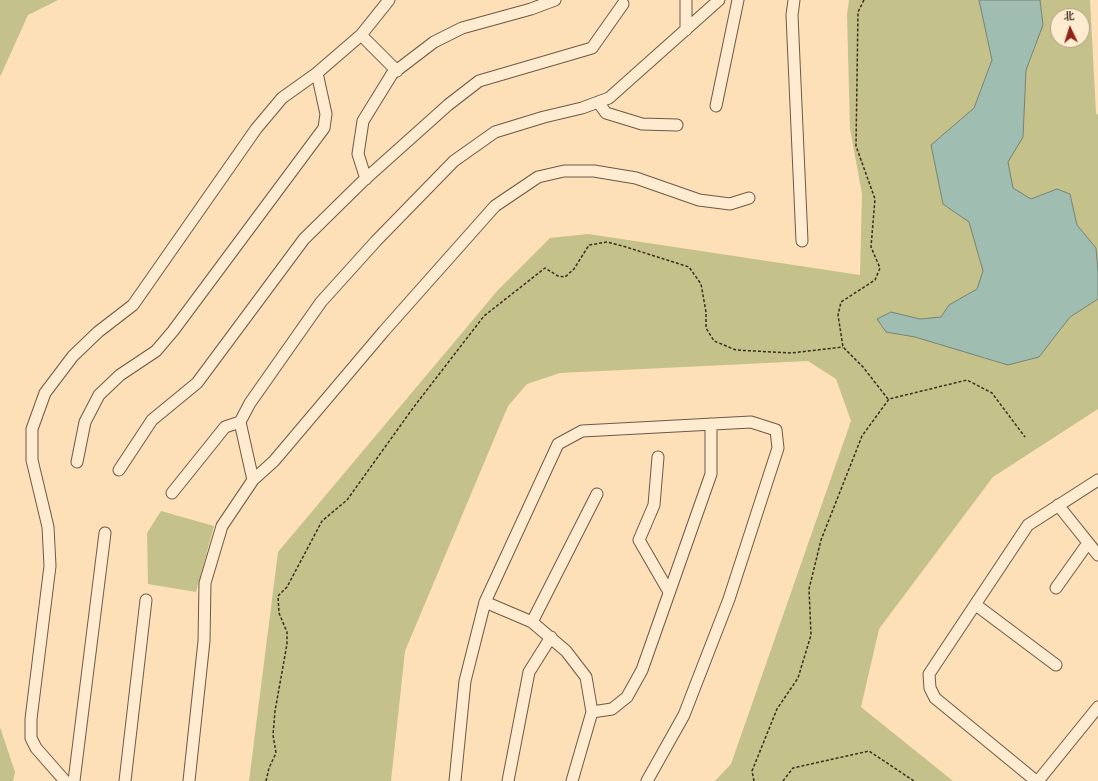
<!DOCTYPE html>
<meta charset="utf-8">
<style>
body{margin:0}
#map{position:relative;width:1098px;height:781px;overflow:hidden;background:#fde0b7;font-family:"IM FELL Great Primer","Noto Serif SC",serif}
canvas{display:block}
.north{position:absolute;left:1050px;top:8px;width:40px;height:40px;box-sizing:border-box;background:#feebd0;border:1px solid #b09f8a;border-radius:50%;rotate:356deg;font-size:11px;font-weight:700;line-height:16px;text-align:center;color:#3c2c22}
.north::after{content:'';display:block;margin:auto;width:14px;height:18px;background:#8f2418;clip-path:polygon(50% 0,100% 100%,50% 72%,0 100%)}
</style>
<div id="map">
<canvas width="1098" height="781"></canvas>
<div class="north">北</div>
</div>
<script>
const context = document.querySelector('canvas').getContext('2d');
context.lineJoin = 'round';
function fillPath(path, color) {
  context.fillStyle = color;
  context.fill(path, 'evenodd');
}
function toPath(rows) {
  const path = new Path2D();
  for (const r of rows) {
    path.moveTo(r[0], r[1]);
    for (let i = 2; i < r.length; i += 2) path.lineTo(r[i], r[i + 1]);
  }
  return path;
}
function trace(path, color, width, dash) {
  context.strokeStyle = color;
  context.lineWidth = width;
  context.lineCap = dash ? 'butt' : 'round';
  context.setLineDash(dash || []);
  context.stroke(path);
}
fillPath(toPath([
 [0,0,58,0,28,15,0,77],
 [849,0,1090,0,1096,113,1098,115,1098,409,993,477,879,629,861,707,953,781,715,781,731,764,851,421,836,379,808,361,560,373,527,384,508,406,405,651,391,781,249,781,278,552,498,290,550,238,588,234,860,275,862,194,850,129,847,15],
 [1058,16,1082,16,1082,40,1058,40],
 [161,511,214,526,196,592,148,584,147,533],
 [0,727,15,772,13,781,0,781]
]), '#c5c18a');
const water = toPath([
 [979,0,1040,0,1043,25,1026,70,1023,137,1008,162,1013,188,1031,199,1057,189,1070,194,1077,225,1096,248,1098,272,1098,299,1070,317,1039,357,1008,365,915,337,886,332,877,319,891,312,920,319,941,317,949,305,977,289,983,271,969,222,943,204,931,145,974,108,992,60,979,0]
]);
fillPath(water, '#9fbdb0');
trace(water, '#778377', 1);
const minor = toPath([
 [794,0,792,15,802,241],
 [686,30,686,0],
 [361,35,397,71],
 [598,102,606,113,642,124,677,125],
 [716,106,738,0],
 [366,179,358,154,363,121,392,74,434,42,462,28,531,9,555,0],
 [658,457,654,505,639,540,669,592],
 [77,462,85,422,99,395,120,375,156,351,173,331,324,128,326,114,317,73],
 [119,470,152,420,197,383,304,239,362,182,448,105,479,81,592,48,623,4],
 [253,480,240,422,250,403,321,302,376,241,454,161,495,132,544,117,582,108,609,98,719,0],
 [172,493,225,427,240,422],
 [1058,505,1098,555],
 [1056,588,1088,543],
 [485,602,532,622,566,651,586,677,592,712,572,781],
 [976,605,1056,665],
 [532,622,597,494],
 [592,712,612,709,627,697,642,670,711,474,711,424],
 [65,781,36,748,31,738,31,719,50,566,48,527,32,460,32,429,45,393,73,356,98,332,133,305,256,129,282,98,317,73,361,35,389,0],
 [74,781,105,533],
 [125,781,146,600],
 [189,781,204,641,205,583,222,526,253,480,274,461,384,331,495,206,538,177,564,171,594,171,636,178,699,200,730,204,749,198],
 [455,781,465,681,485,602,558,444,582,431,751,422,776,430,778,448,729,599,684,715,647,781],
 [508,781,529,672,551,637],
 [1036,781,935,698,930,688,929,674,1028,525,1098,480],
 [1038,781,1098,707]
]);
trace(minor, '#6c5947', 13);
trace(toPath([
 [864,0,858,12,856,146,875,199,871,247,880,268,875,280,841,302,838,315,843,347,863,367,888,399],
 [266,781,269,768,276,753,273,735,275,711,287,644,287,632,279,613,278,596,287,587,322,521,347,500,413,408,484,316,545,268,558,276,565,277,574,269,589,245,607,242,626,247,689,267,701,284,706,312,706,328,714,341,736,350,791,353,843,347],
 [754,781,752,771,777,709,798,678,811,635,809,589,821,540,862,436,889,399,967,380,992,393,1025,437],
 [783,781,793,768,869,751,914,781]
]), '#3c2c22', 1.5, [3, 2]);
trace(minor, '#feebd0', 11);
</script>
